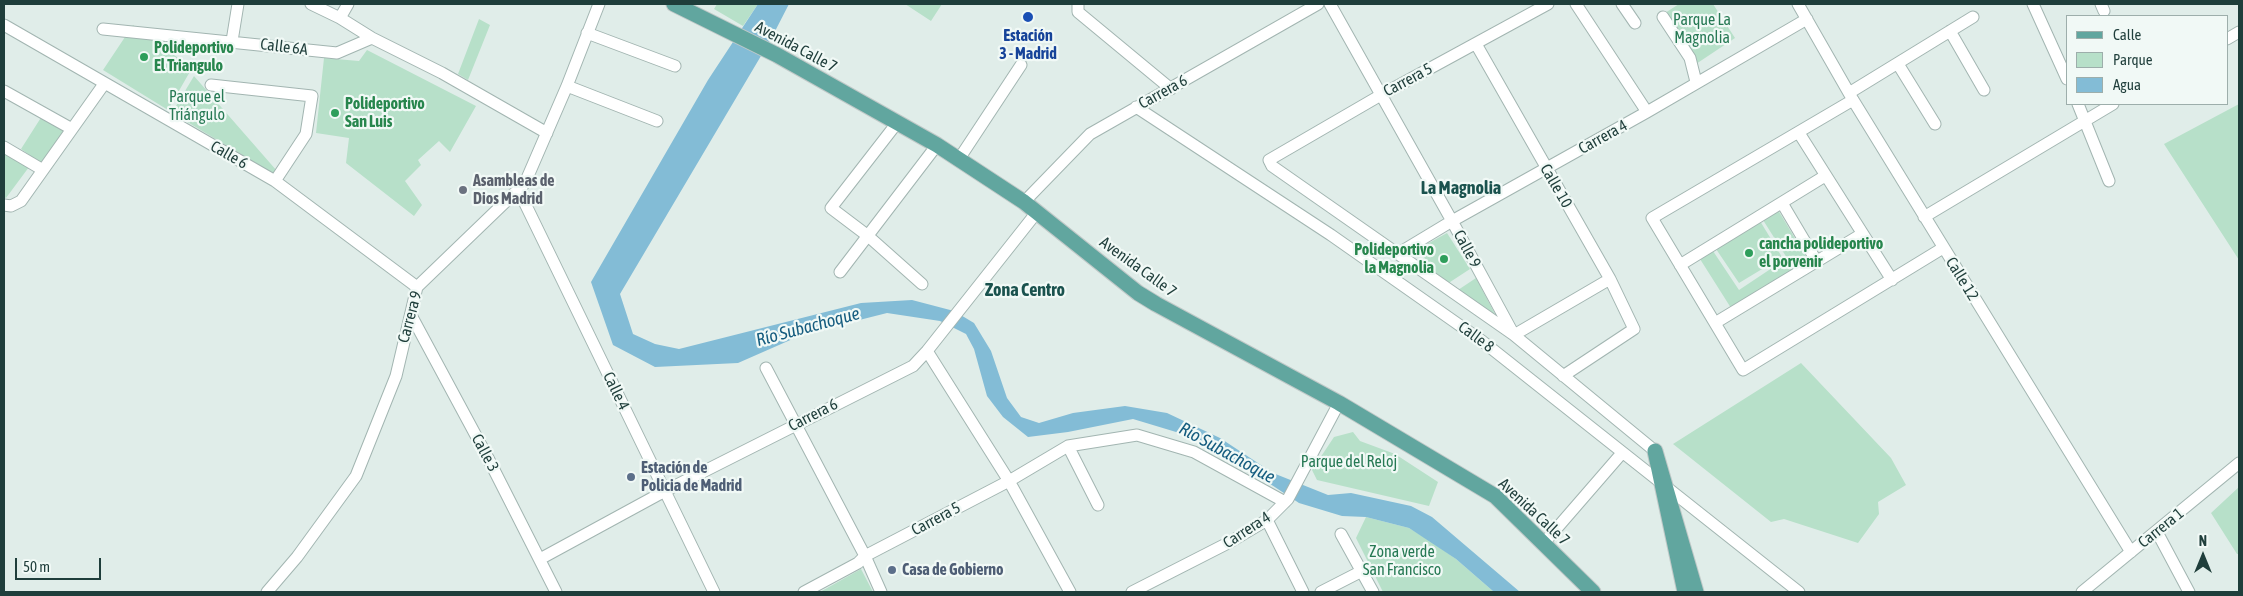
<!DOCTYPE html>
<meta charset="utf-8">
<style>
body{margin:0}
#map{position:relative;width:2243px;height:596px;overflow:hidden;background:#e0ede9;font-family:"Asap Condensed",sans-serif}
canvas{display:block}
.frame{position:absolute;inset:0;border:5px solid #1f3e3b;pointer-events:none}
.legend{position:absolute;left:2066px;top:15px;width:162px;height:90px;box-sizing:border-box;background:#f1f9f6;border:1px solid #9daeab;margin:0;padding:6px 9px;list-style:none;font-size:15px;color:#1f3e3b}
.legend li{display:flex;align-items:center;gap:10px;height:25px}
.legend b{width:25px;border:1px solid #9daeab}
.north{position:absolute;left:2178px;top:531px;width:50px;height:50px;-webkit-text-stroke:4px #f1f9f6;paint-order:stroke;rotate:0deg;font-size:14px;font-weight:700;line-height:20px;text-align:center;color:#1f3e3b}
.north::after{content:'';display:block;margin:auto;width:18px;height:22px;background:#1f3e3b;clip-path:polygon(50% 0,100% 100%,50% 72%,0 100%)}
.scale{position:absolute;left:15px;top:558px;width:86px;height:22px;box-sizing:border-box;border:2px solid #1f3e3b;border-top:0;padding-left:6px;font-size:15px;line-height:18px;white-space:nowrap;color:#1f3e3b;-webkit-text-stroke:4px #f1f9f6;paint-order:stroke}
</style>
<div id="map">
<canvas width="2243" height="596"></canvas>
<div class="frame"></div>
<ul class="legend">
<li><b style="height:6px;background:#61a69f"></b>Calle</li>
<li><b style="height:14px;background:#b7e0c9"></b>Parque</li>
<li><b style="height:14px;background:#83bcd6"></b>Agua</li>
</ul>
<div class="north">N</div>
<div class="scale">50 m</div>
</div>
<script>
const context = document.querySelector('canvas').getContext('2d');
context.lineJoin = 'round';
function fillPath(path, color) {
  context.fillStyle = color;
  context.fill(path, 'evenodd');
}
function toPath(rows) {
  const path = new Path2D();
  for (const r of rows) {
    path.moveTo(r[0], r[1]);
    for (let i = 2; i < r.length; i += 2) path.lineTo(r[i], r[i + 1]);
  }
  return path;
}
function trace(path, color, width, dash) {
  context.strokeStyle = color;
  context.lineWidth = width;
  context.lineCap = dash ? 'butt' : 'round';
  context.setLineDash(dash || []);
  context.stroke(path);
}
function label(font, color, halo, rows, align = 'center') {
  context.font = font + ' "Asap Condensed",sans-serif';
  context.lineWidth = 4.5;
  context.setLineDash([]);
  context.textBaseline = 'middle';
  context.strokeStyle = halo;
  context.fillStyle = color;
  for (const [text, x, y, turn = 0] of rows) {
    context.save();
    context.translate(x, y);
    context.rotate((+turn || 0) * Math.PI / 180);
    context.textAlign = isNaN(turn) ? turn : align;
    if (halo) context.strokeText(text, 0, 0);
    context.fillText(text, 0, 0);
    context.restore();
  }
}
fillPath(toPath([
 [717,4,758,4,743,26,714,9],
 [905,4,942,4,931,21],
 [1679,4,1713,4,1735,38,1696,64,1665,13],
 [479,19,490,25,468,80,458,74],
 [133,25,192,68,168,110,103,70],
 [367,50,476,106,450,152,439,141,418,160,421,165,405,181,422,205,414,216,346,163,349,138,316,133,324,58,359,61],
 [194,76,277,171,274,174,184,120,173,111],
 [2239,104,2239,260,2164,144],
 [42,116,66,129,42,164,21,149],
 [4,151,29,167,6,198,4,197],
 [1778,210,1808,260,1731,308,1700,259,1713,251,1739,290,1787,258,1763,220],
 [1760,221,1782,257,1739,283,1716,249],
 [1447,233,1470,269,1444,286,1418,249],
 [1476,278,1496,316,1458,290],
 [1801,363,1891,458,1906,485,1878,502,1879,514,1858,543,1784,519,1771,522,1673,444],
 [1353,432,1360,441,1395,454,1438,482,1429,506,1317,480,1312,470,1334,437],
 [2239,487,2239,554,2237,554,2211,513],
 [1366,517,1409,528,1432,542,1456,559,1494,592,1383,592,1356,538],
 [861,569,873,592,820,592]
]), '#b7e0c9');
fillPath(toPath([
 [758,4,789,4,771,39,620,294,633,334,655,344,679,349,861,303,912,300,954,311,974,323,991,351,1007,398,1021,417,1039,423,1073,413,1125,406,1167,413,1220,438,1273,473,1328,495,1351,493,1411,506,1432,517,1520,592,1494,592,1456,559,1409,528,1366,517,1342,516,1299,503,1243,466,1186,435,1133,419,1068,432,1028,437,1003,417,987,396,974,349,966,334,940,321,887,313,804,334,738,363,655,367,613,345,591,282,708,80]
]), '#83bcd6');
const minor = toPath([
 [311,4,340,18,372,38,442,73,547,133],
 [1078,4,1078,12,1171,89],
 [1330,4,1452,221,1514,335,1655,451],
 [1576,4,1647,112],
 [1622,4,1635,23],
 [1798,4,1853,100,2131,552],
 [2033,4,2067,79],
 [2101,4,2104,11],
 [1663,17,1690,58,1696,82],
 [340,18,348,4],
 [4,25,275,181,417,287],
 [103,29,337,53,372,38],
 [1950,31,1984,90],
 [587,33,675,66],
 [2227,39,2239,32],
 [232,41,238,4],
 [1476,44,1610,279,1634,329,1563,376],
 [1898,64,1935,124],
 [211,85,312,96,306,134,275,181],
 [567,86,657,121],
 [4,91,72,129],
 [1849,93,1973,17],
 [1853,100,1652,218,1743,370,1943,248],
 [2078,104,2109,181],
 [1136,107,1331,235,1482,341,1799,592],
 [897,123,831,208,868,236,922,284],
 [1799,133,1892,280],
 [4,147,43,170],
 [959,159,1021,65],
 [518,189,714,592],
 [1024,202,1090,134,1318,4],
 [1782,203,1817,262],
 [4,205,11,206,21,201,104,84],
 [1924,217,2113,104],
 [1399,253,1452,221,1647,112,1807,19],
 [1680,265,1825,176],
 [840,272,937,145],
 [411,315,488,458,556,592],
 [1715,323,1862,234],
 [1514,335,1272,166,1269,160,1381,95,1548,4],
 [1514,335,1610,279],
 [927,351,1009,481,1070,592],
 [766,368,865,556,881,592],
 [1068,446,1098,505],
 [1267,520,1303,592],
 [2157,532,2189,592],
 [1341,534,1373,592],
 [1544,543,1622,453],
 [540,559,665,491,913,366,927,351,1037,212],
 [267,592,297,557,356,476,396,376,417,287,525,183,567,86,599,4],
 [804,592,858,563,865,556,1009,481,1068,446,1137,435,1194,452,1285,502],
 [1132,592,1230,542,1267,520,1288,499,1339,403],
 [1321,592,1362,571],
 [2082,592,2239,463]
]);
const major = toPath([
 [674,4,777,55,937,145,1024,202,1138,293,1156,304,1339,403,1495,496,1593,592],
 [1685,592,1655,451,1696,592]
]);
trace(minor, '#a2b5b1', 13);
trace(major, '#c0c9c8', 17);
trace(minor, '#fff', 11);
trace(major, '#61a69f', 15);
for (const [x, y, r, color] of [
 [1028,17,6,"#1a4fb4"],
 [144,57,5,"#2e9e5b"],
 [335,113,5,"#2e9e5b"],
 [463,190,5,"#6b7280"],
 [1749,253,5,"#2e9e5b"],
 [1444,259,5,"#2e9e5b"],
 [631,477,5,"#5c6f8a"],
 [892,570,5,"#5c6f8a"]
]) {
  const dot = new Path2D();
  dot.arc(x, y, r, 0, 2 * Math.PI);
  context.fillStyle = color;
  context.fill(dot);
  trace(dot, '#f1f9f6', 2);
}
label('16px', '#267954', '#f1f9f6', [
 ["Parque La",1702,20],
 ["Magnolia",1702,38],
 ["Parque el",197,97],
 ["Triángulo",197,115],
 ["Parque del Reloj",1349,462],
 ["Zona verde",1402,552],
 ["San Francisco",1402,570]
]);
label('bold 16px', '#164399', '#f1f9f6', [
 ["Estación",1028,36],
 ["3 - Madrid",1028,54]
]);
label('16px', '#1f3e3b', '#f1f9f6', [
 ["Calle 6A",284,47,7],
 ["Avenida Calle 7",796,47,28],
 ["Carrera 5",1408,80,-28],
 ["Carrera 6",1163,92,-29],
 ["Carrera 4",1603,137,-29],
 ["Calle 6",229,155,30],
 ["Calle 10",1556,186,60],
 ["Calle 9",1467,249,62],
 ["Avenida Calle 7",1138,267,36],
 ["Calle 12",1962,279,58],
 ["Carrera 9",410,317,-75],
 ["Calle 8",1476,337,36],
 ["Calle 4",616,391,64],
 ["Carrera 6",813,415,-27],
 ["Calle 3",485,453,62],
 ["Avenida Calle 7",1534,512,43],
 ["Carrera 5",936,519,-28],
 ["Carrera 1",2161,528,-39],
 ["Carrera 4",1247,530,-33]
]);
label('bold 16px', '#27864d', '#f1f9f6', [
 ["Polideportivo",154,48],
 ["El Triangulo",154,66],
 ["Polideportivo",345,104],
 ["San Luis",345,122],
 ["cancha polideportivo",1759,244],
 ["el porvenir",1759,262],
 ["Polideportivo",1434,250,"right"],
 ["la Magnolia",1434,268,"right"]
], 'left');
label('bold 16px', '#5b616d', '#f1f9f6', [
 ["Asambleas de",473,181],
 ["Dios Madrid",473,199]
], 'left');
label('bold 16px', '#4e5e75', '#f1f9f6', [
 ["Estación de",641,468],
 ["Policia de Madrid",641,486],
 ["Casa de Gobierno",902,570]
], 'left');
label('bold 18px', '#1a524e', '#f1f9f6', [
 ["La Magnolia",1461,188],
 ["Zona Centro",1025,290]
]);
label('italic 18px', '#155c7f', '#f1f9f6', [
 ["Río Subachoque",808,327,-15],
 ["Río Subachoque",1227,453,29]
]);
</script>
